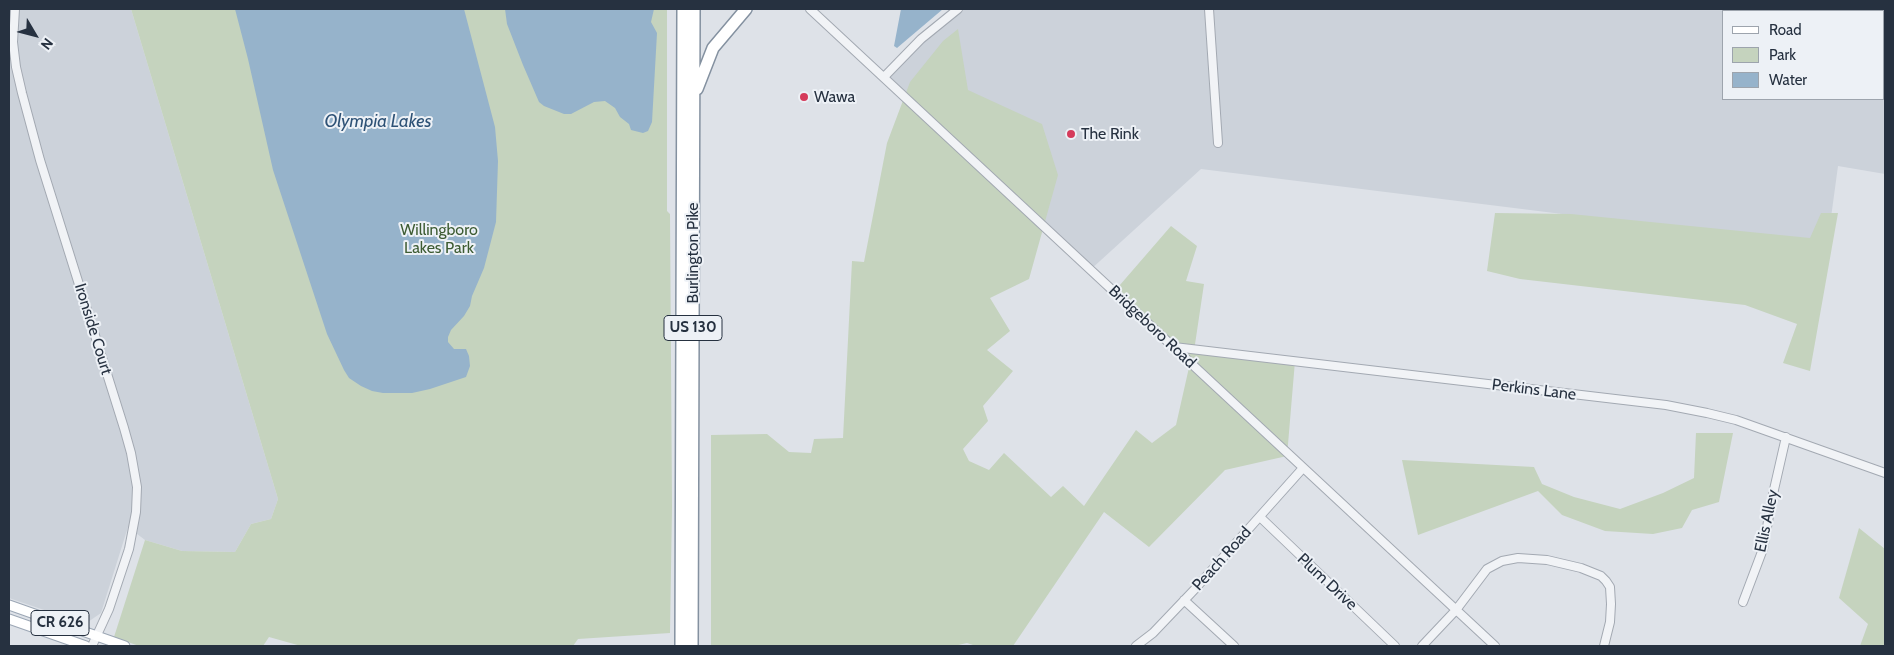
<!DOCTYPE html>
<style>
body{margin:0}
#map{position:relative;width:1894px;height:655px;overflow:hidden;background:#dee2e8;font-family:Cabin,sans-serif}
canvas{display:block}
.frame{position:absolute;inset:0;border:10px solid #263140;pointer-events:none}
.legend{position:absolute;left:1722px;top:10px;width:162px;height:90px;box-sizing:border-box;background:#edf1f6;border:1px solid #9da4ad;margin:0;padding:6px 9px;list-style:none;font-size:15px;color:#263140}
.legend li{display:flex;align-items:center;gap:10px;height:25px}
.legend b{width:25px;border:1px solid #9da4ad}
.north{position:absolute;left:10px;top:10px;width:50px;height:50px;-webkit-text-stroke:4px #edf1f6;paint-order:stroke;rotate:127deg;font-size:14px;font-weight:700;line-height:20px;text-align:center;color:#263140}
.north::after{content:'';display:block;margin:auto;width:18px;height:22px;background:#263140;clip-path:polygon(50% 0,100% 100%,50% 72%,0 100%)}
</style>
<div id="map">
<canvas width="1894" height="655"></canvas>
<div class="frame"></div>
<ul class="legend">
<li><b style="height:6px;background:#fff"></b>Road</li>
<li><b style="height:14px;background:#c5d3be"></b>Park</li>
<li><b style="height:14px;background:#96b3cb"></b>Water</li>
</ul>
<div class="north">N</div>
</div>
<script>
const context = document.querySelector('canvas').getContext('2d');
context.lineJoin = 'round';
function fillPath(path, color) {
  context.fillStyle = color;
  context.fill(path, 'evenodd');
}
function toPath(rows) {
  const path = new Path2D();
  for (const r of rows) {
    path.moveTo(r[0], r[1]);
    for (let i = 2; i < r.length; i += 2) path.lineTo(r[i], r[i + 1]);
  }
  return path;
}
function trace(path, color, width, dash) {
  context.strokeStyle = color;
  context.lineWidth = width;
  context.lineCap = dash ? 'butt' : 'round';
  context.setLineDash(dash || []);
  context.stroke(path);
}
function label(font, color, halo, rows, align = 'center') {
  context.font = font + ' Cabin,sans-serif';
  context.lineWidth = 4;
  context.setLineDash([]);
  context.textBaseline = 'middle';
  context.strokeStyle = halo;
  context.fillStyle = color;
  for (const [text, x, y, turn = 0] of rows) {
    context.save();
    context.translate(x, y);
    context.rotate((+turn || 0) * Math.PI / 180);
    context.textAlign = isNaN(turn) ? turn : align;
    if (halo) context.strokeText(text, 0, 0);
    context.fillText(text, 0, 0);
    context.restore();
  }
}
fillPath(toPath([
 [9,9,131,9,278,499,271,519,251,524,235,552,182,551,145,540,128,527,101,613,85,624,9,598],
 [961,9,1885,9,1885,174,1838,166,1827,247,1201,169,1089,271,884,77],
 [1723,11,1883,11,1883,99,1723,99]
]), '#ccd2da');
fillPath(toPath([
 [131,9,667,9,667,211,670,214,672,507,670,633,578,639,573,646,301,646,269,637,263,646,139,646,114,637,145,540,182,551,235,552,251,524,271,519,278,499],
 [958,29,968,90,1042,124,1058,175,1029,279,990,298,1010,331,987,350,1013,371,983,406,988,421,963,449,969,461,989,470,1004,453,1051,497,1063,486,1084,506,1136,430,1152,443,1176,425,1190,363,1113,293,1171,226,1197,246,1186,281,1204,284,1194,351,1295,361,1287,456,1225,470,1149,547,1104,512,1013,646,976,646,967,643,954,646,711,646,711,435,767,434,789,452,811,453,814,439,843,438,852,261,864,262,887,143,910,82,943,41],
 [1495,213,1571,214,1810,238,1821,213,1838,213,1810,371,1783,363,1797,324,1745,305,1520,279,1487,271],
 [1696,433,1733,433,1719,502,1692,510,1682,528,1653,534,1605,531,1562,515,1538,491,1418,535,1402,460,1534,467,1542,484,1574,497,1620,509,1663,493,1694,478],
 [1859,528,1885,549,1885,646,1860,646,1868,624,1839,598]
]), '#c5d3be');
fillPath(toPath([
 [235,9,464,9,495,127,498,161,496,222,484,268,472,296,470,306,464,316,451,330,448,337,448,342,454,349,466,349,469,356,470,366,466,377,430,389,412,393,383,393,372,391,361,386,349,378,344,370,327,334,273,170,248,59],
 [505,9,654,9,651,22,657,33,652,122,648,131,643,133,631,130,629,124,620,117,615,108,605,101,594,102,571,114,564,114,544,106,539,102,523,65,507,24],
 [901,9,943,9,897,48,894,46]
]), '#96b3cb');
const minor = toPath([
 [15,9,13,42,16,67,22,93,40,160,124,428,131,453,137,487,136,512,129,549,109,609,92,646],
 [810,9,1495,646],
 [1209,9,1218,143],
 [884,77,921,39,958,9],
 [1174,347,1666,405,1707,413,1736,420,1885,473],
 [1260,517,1395,646],
 [1184,600,1234,646],
 [1743,602,1763,549,1773,494,1786,437],
 [1136,646,1153,633,1194,590,1303,468],
 [1422,646,1456,610,1487,569,1502,561,1518,558,1547,560,1581,568,1601,576,1606,581,1610,587,1611,604,1610,622,1604,646]
]);
const major = toPath([
 [9,605,125,646],
 [9,619,86,646]
]);
const highway = toPath([
 [697,89,713,48,746,9],
 [681,646,683,9],
 [692,646,694,9]
]);
trace(minor, '#a3a9b2', 10);
trace(major, '#9ca7b5', 11);
trace(highway, '#8491a0', 14);
trace(minor, '#f1f3f6', 8);
trace(major, '#fff', 9);
trace(highway, '#fff', 11);
for (const [x, y, r, color] of [
 [804,97,5,"#d53b5b"],
 [1071,134,5,"#d53b5b"]
]) {
  const dot = new Path2D();
  dot.arc(x, y, r, 0, 2 * Math.PI);
  context.fillStyle = color;
  context.fill(dot);
  trace(dot, '#edf1f6', 2);
}
for (const [x, y, w] of [
 [693,328,58],
 [60,623,58]
]) {
  const box = new Path2D();
  box.roundRect(x - w / 2, y - 12.5, w, 25, 4);
  context.fillStyle = '#edf1f6';
  context.fill(box);
  trace(box, '#263140', 1);
}
label('bold 15px', '#263140', null, [
 ["US 130",693,328],
 ["CR 626",60,623]
]);
label('16px', '#263140', '#edf1f6', [
 ["Wawa",814,97],
 ["The Rink",1081,134]
], 'left');
label('16px', '#3d5c33', '#edf1f6', [
 ["Willingboro",439,230],
 ["Lakes Park",439,248]
]);
label('16px', '#263140', '#edf1f6', [
 ["Burlington Pike",693,253,-90],
 ["Bridgeboro Road",1152,327,43],
 ["Ironside Court",93,329,73],
 ["Perkins Lane",1534,390,7],
 ["Ellis Alley",1767,521,-78],
 ["Peach Road",1222,559,-48],
 ["Plum Drive",1327,582,43]
]);
label('italic 18px', '#2e5276', '#edf1f6', [
 ["Olympia Lakes",378,122]
]);
</script>
